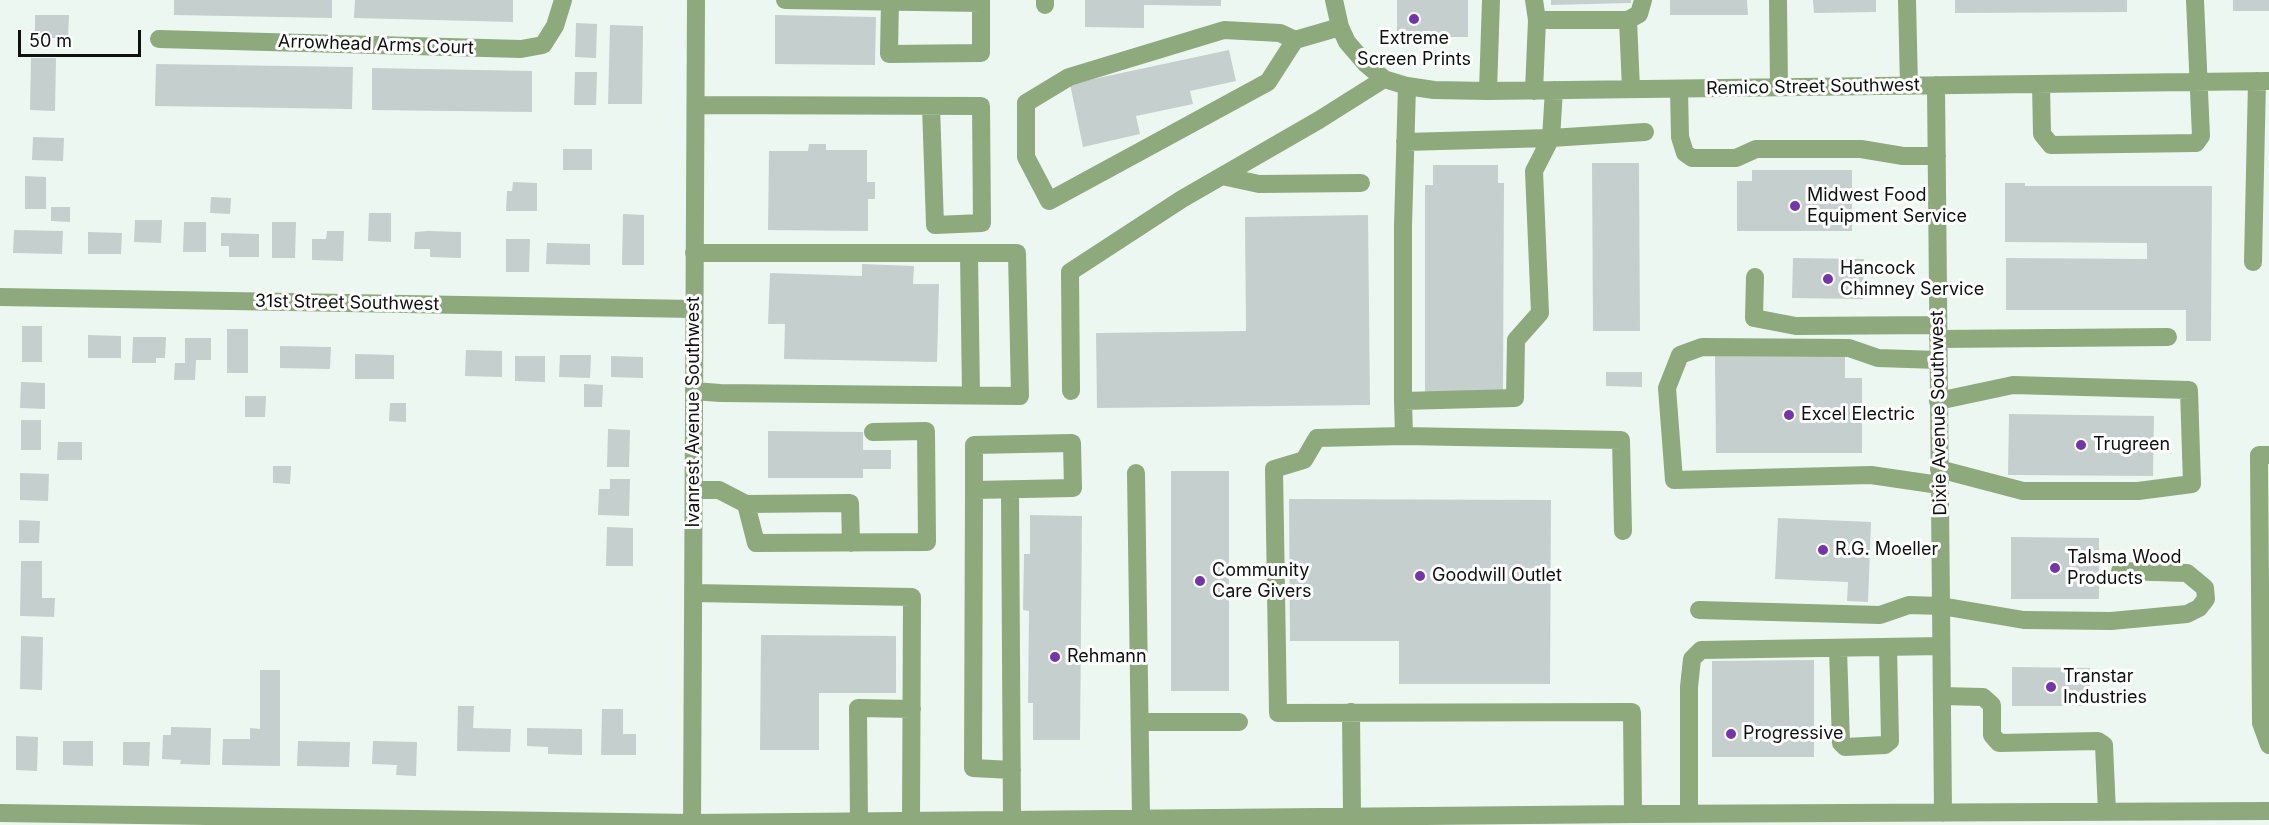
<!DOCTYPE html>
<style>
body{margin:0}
#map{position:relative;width:2269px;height:825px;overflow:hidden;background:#edf7f2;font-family:Inter,sans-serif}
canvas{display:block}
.scale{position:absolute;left:18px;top:30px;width:123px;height:27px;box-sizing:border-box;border:3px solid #0e110f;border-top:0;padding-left:8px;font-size:18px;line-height:21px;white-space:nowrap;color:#0e110f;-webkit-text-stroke:4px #fff;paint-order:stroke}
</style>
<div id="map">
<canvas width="2269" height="825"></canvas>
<div class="scale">50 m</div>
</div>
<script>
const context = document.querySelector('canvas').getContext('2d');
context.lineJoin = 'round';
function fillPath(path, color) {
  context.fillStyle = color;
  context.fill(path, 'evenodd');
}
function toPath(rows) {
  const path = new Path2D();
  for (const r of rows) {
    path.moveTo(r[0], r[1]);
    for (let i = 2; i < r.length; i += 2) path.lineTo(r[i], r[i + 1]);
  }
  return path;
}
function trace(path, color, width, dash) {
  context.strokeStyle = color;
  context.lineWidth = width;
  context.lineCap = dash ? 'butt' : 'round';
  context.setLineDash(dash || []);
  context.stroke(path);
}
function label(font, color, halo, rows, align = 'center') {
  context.font = font + ' Inter,sans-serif';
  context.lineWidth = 6;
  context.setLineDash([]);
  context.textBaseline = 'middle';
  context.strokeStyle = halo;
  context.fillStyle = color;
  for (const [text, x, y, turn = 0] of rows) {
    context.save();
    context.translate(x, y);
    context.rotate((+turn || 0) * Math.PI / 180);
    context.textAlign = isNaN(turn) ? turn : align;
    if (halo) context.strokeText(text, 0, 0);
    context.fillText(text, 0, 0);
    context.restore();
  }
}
fillPath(toPath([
 [174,0,332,0,332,18,174,15],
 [355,0,513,0,513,22,354,18],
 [1085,0,1221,0,1221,6,1144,5,1144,28,1085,27],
 [1397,0,1468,0,1468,37,1397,37],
 [1551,0,1631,0,1631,3,1551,5],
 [1670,0,1747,0,1748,15,1670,15],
 [1813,0,1876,0,1876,12,1814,13],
 [1955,0,2127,0,2127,12,1955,13],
 [2233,0,2269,0,2269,11,2233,11],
 [35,15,69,15,68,38,35,38],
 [775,15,876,17,875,65,775,64],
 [576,23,597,24,596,58,575,57],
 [610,25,643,26,642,104,608,104],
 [1229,50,1236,81,1190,91,1193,104,1136,116,1140,134,1083,147,1070,84],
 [31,58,56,58,55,111,30,110],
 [156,64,353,67,352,109,155,106],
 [372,68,532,71,532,112,372,110],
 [575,72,597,72,596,105,574,105],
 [33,137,64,138,63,161,32,160],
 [809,144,826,144,826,150,867,150,867,182,875,182,875,199,868,199,868,231,768,230,769,151,808,151],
 [563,149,592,149,592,170,563,170],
 [1592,163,1639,163,1640,331,1593,331],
 [1433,165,1498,165,1498,183,1504,183,1503,392,1425,392,1425,185,1433,185],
 [1752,170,1852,170,1852,231,1737,231,1737,181,1752,181],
 [25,176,46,177,46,209,25,209],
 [513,182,537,183,537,211,506,211,507,191,512,191],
 [2005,183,2025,183,2025,186,2212,186,2211,341,2186,341,2186,310,2006,310,2006,258,2147,259,2147,243,2005,242],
 [211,197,231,198,230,214,210,213],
 [51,207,70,207,70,222,51,221],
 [369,213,391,213,391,242,368,241],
 [623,214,644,215,644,265,622,265],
 [1368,215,1370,405,1097,408,1096,333,1246,331,1245,217],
 [135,220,162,220,161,243,134,242],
 [184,222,206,222,206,252,183,252],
 [272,222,296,222,295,258,272,258],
 [14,230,63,231,62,254,13,253],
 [327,231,344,231,343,261,312,260,312,239,326,239],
 [428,231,461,232,461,258,430,257,430,249,414,249,415,232],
 [88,232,122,233,121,254,88,254],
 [221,233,259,234,259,257,229,257,229,246,221,246],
 [506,239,530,239,529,272,506,272],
 [547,243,590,244,590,265,546,264],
 [1793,258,1864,259,1863,299,1792,298],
 [862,264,914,266,913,284,939,284,937,362,784,359,785,324,768,324,770,273,862,276],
 [22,326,42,326,42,362,22,362],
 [227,329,248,329,248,373,227,373],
 [88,335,121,336,121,358,88,358],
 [133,337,166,337,165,358,156,358,156,363,132,363],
 [185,338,211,338,211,360,196,360,195,380,174,380,175,363,185,363],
 [280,346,331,347,330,369,280,368],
 [466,350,502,351,502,377,465,376],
 [355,354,394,355,394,379,355,379],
 [560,355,591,355,590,378,559,377],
 [515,356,545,356,545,382,515,381],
 [611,356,643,357,643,378,611,377],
 [1715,356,1845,356,1845,378,1862,378,1862,453,1716,453],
 [1606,372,1642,372,1642,387,1606,386],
 [21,382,45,383,45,409,20,408],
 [584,384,603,385,602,407,584,407],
 [245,396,266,396,265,417,245,417],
 [390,403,406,403,406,422,389,421],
 [2009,414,2154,416,2153,476,2008,475],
 [21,420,41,420,41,450,21,450],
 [608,429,630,430,629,467,607,467],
 [768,431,863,432,863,450,891,450,891,469,863,469,863,478,768,478],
 [58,442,82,442,82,460,57,460],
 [273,466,291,466,290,484,273,483],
 [1171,471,1229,471,1229,691,1171,691],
 [20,473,49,474,48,501,20,500],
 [610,479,630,479,629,516,598,515,599,489,610,489],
 [1289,499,1551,500,1550,684,1399,684,1399,641,1290,641],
 [1030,515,1082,516,1080,740,1033,740,1033,703,1028,703,1029,611,1023,610,1024,554,1030,554],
 [1778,518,1871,522,1868,602,1847,601,1848,582,1775,579],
 [19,520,40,521,39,543,19,543],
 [607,527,633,528,633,566,606,566],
 [2011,537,2099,538,2099,599,2011,599],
 [21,561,42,561,42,598,55,598,54,617,20,616],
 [761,635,896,636,896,693,819,693,819,750,760,750],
 [21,636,43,637,42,690,20,689],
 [1814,660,1814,757,1712,757,1712,661],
 [2012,667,2090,668,2090,706,2012,706],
 [260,670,280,670,280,766,222,765,223,739,250,739,250,728,260,729],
 [458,706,474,706,473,728,511,729,510,752,457,751],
 [602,709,623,709,623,734,636,734,636,755,601,755],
 [171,727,211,728,210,765,180,764,181,760,162,759,163,735,171,735],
 [527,728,582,729,582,755,548,754,548,747,527,746],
 [16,736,38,737,37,771,16,770],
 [63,741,93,741,93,766,63,765],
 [298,741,350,742,349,767,297,766],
 [373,741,417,742,416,776,396,775,397,765,372,764],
 [123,742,150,742,149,766,123,765]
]), '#c4cfce');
trace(toPath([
 [785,0,981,3],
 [890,0,889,54,981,53,981,0],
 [1334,0,1340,27,1347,42,1365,63,1384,79,1407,86,1434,90,1488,91,2269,81],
 [1534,0,1537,20],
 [1778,0,1779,87],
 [1907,0,1909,86],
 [1045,5,1045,0],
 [1628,20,1639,14,1643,0],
 [159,39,521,49,543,45,555,26,563,0],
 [1295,40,1280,33,1224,30,1069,77,1026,103,1026,157,1049,201,1268,82,1295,40,1340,27],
 [2041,84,2042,134,2051,145,2196,143,2201,136,2195,0],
 [1936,85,1943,813],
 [1407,86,1403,226,1403,401,1515,398,1516,340,1540,313,1534,171,1551,138,1554,90],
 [1679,89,1680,137,1685,153,1692,158,1736,158,1756,149,1861,149,1903,156,1937,156],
 [1488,91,1491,0],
 [1534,91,1537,20,1628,20,1631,89],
 [696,105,981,106,982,223,935,225,931,106],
 [1405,142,1551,138,1645,132],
 [1222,176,1259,184,1361,183],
 [694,253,969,253],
 [2253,262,2257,81],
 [1755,277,1754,318,1796,326,1937,325],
 [0,297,694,309],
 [1938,339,2168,337],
 [1938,360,1878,358,1849,348,1702,347,1680,355,1667,388,1674,480,1871,475,1939,485],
 [694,391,720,393,1020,396,1017,253,969,253,971,395],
 [1071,391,1070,272,1182,199,1319,120,1384,79],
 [1403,401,1404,436,1621,440,1623,531],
 [1938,401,2013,385,2189,390,2192,484,2138,491,2023,491,1939,469],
 [1404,436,1317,438,1304,460,1274,469,1278,713,1632,712,1633,814],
 [2269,455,2259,455,2261,723,2269,745],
 [1136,473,1141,818],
 [694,490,719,490,746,504,756,543,927,542,926,431,873,432],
 [974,490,1073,488,1072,443,974,445,974,490,973,768,1012,770],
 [1010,490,1012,820],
 [746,504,850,503,851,543],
 [693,593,912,597,911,820],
 [1699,610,1880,615,1909,605,1941,606,2024,620,2111,621,2187,614,2199,608,2206,599,2205,588,2187,573,2120,571],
 [1838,648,1841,743,1845,747,1885,745,1890,741,1888,647],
 [1942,696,1983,697,1992,705,1992,735,1999,743,2098,741,2104,745,2107,812],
 [1351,712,1352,816],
 [1140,722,1239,722],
 [0,813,692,823,1633,814,2269,811],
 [1689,813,1689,687,1692,659,1701,650,1941,646],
 [859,821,858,708,912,709],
 [692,825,696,0]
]), '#8ea97c', 18);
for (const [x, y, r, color] of [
 [1414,19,6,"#7535aa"],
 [1795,206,6,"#7535aa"],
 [1828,279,6,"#7535aa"],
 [1789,415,6,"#7535aa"],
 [2081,445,6,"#7535aa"],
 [1823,550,6,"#7535aa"],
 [2055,568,6,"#7535aa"],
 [1420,576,6,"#7535aa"],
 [1200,581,6,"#7535aa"],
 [1055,657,6,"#7535aa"],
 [2051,687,6,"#7535aa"],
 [1731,734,6,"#7535aa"]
]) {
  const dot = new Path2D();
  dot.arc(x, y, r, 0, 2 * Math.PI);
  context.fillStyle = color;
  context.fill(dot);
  trace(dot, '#fff', 2);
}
label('18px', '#0e110f', '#fff', [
 ["Extreme",1414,39,"center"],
 ["Screen Prints",1414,60,"center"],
 ["Midwest Food",1807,196],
 ["Equipment Service",1807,217],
 ["Hancock",1840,269],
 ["Chimney Service",1840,290],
 ["Excel Electric",1801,415],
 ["Trugreen",2093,445],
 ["R.G. Moeller",1835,550],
 ["Talsma Wood",2067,558],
 ["Products",2067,579],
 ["Community",1212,571],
 ["Care Givers",1212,592],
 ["Goodwill Outlet",1432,576],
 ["Rehmann",1067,657],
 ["Transtar",2063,677],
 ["Industries",2063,698],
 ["Progressive",1743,734]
], 'left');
label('18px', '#0e110f', '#fff', [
 ["Arrowhead Arms Court",376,45,2],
 ["Remico Street Southwest",1813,87,-1],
 ["31st Street Southwest",347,303,1],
 ["Ivanrest Avenue Southwest",694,412,-90],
 ["Dixie Avenue Southwest",1939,413,-91]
]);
</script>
